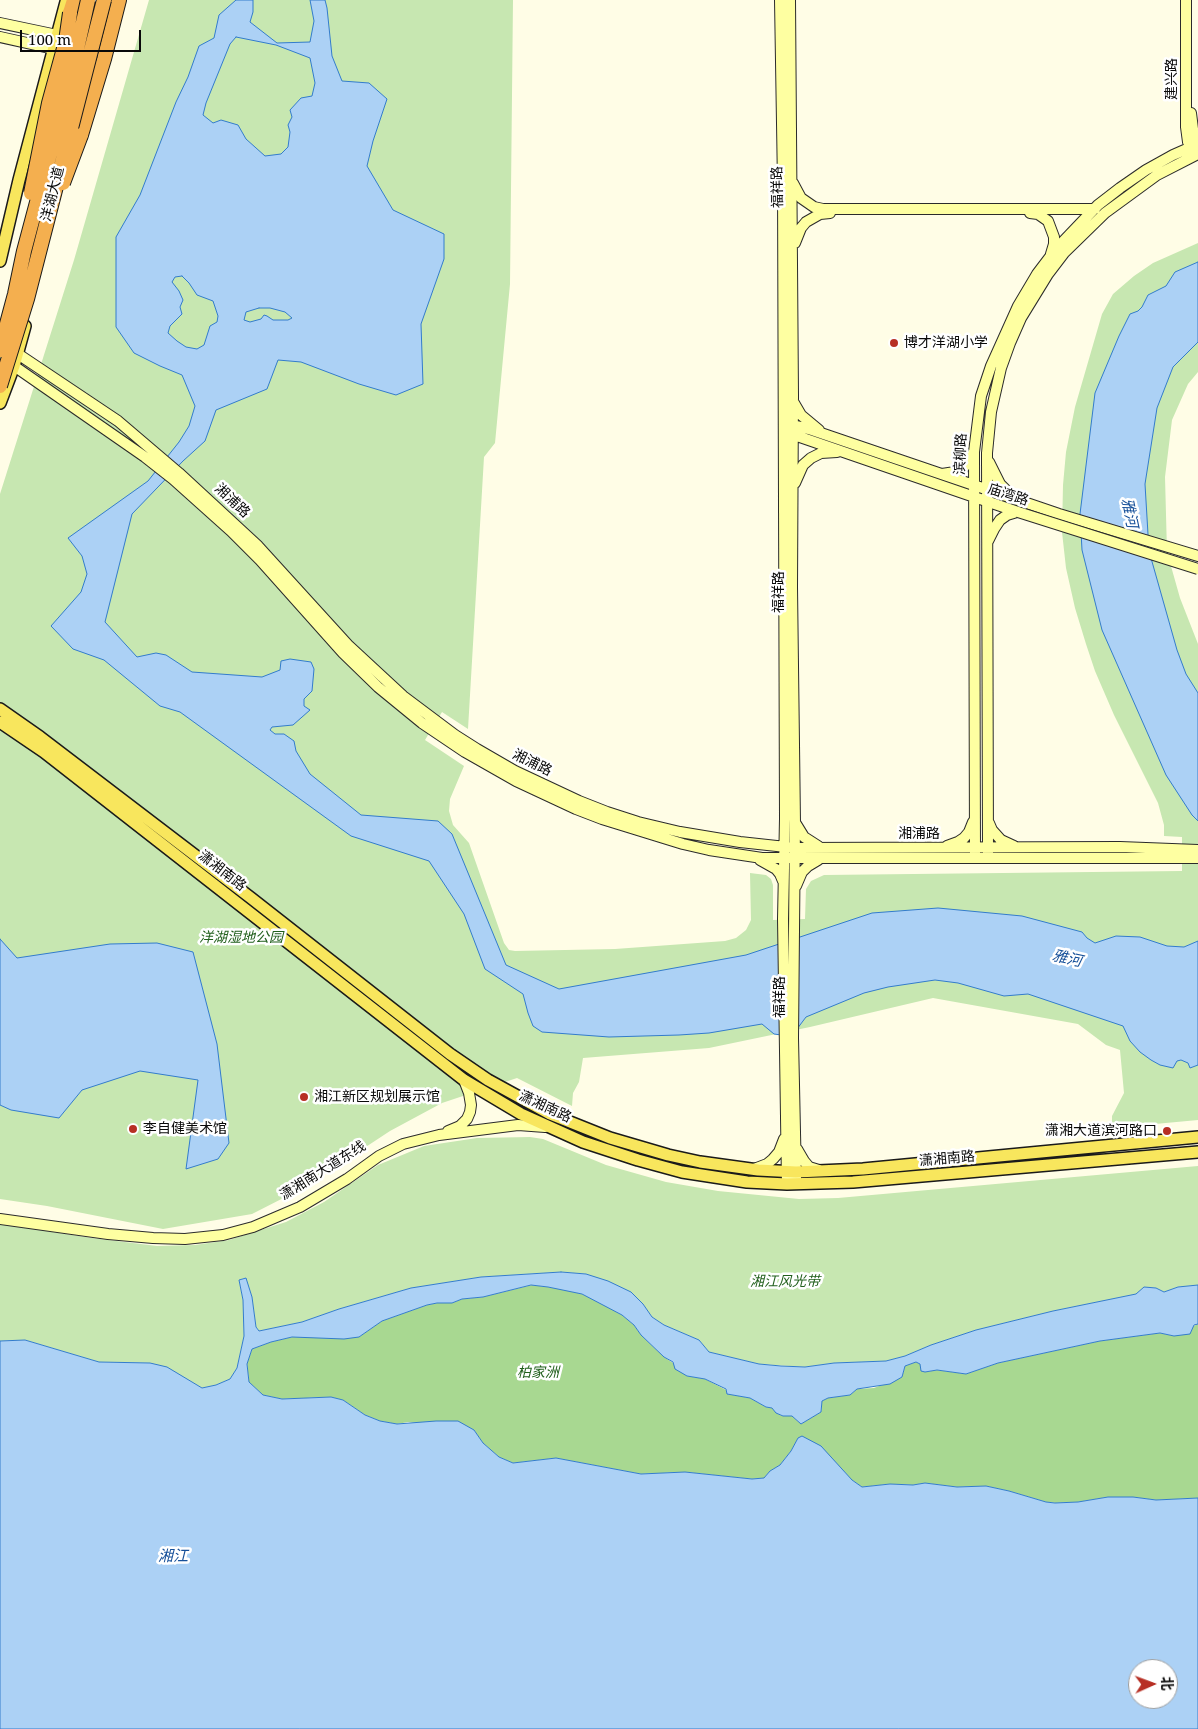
<!DOCTYPE html>
<meta charset="utf-8">
<style>
body{margin:0}
#map{position:relative;width:1198px;height:1729px;overflow:hidden;background:#fffde6;font-family:"Noto Serif","Noto Sans SC",serif}
canvas{display:block}
.north{position:absolute;left:1128px;top:1659px;width:50px;height:50px;box-sizing:border-box;background:#fff;border:1px solid #9d9d9d;border-radius:50%;rotate:88deg;font-size:14px;font-weight:700;line-height:20px;text-align:center;color:#090909}
.north::after{content:'';display:block;margin:auto;width:18px;height:22px;background:#b72f24;clip-path:polygon(50% 0,100% 100%,50% 72%,0 100%)}
.scale{position:absolute;left:20px;top:30px;width:121px;height:22px;box-sizing:border-box;border:2px solid #090909;border-top:0;padding-left:6px;font-size:15px;line-height:18px;white-space:nowrap;color:#090909;-webkit-text-stroke:4px #fff;paint-order:stroke}
</style>
<div id="map">
<canvas width="1198" height="1729"></canvas>
<div class="north">北</div>
<div class="scale">100 m</div>
</div>
<script>
const context = document.querySelector('canvas').getContext('2d');
context.lineJoin = 'round';
function fillPath(path, color) {
  context.fillStyle = color;
  context.fill(path, 'evenodd');
}
function toPath(rows) {
  const path = new Path2D();
  for (const r of rows) {
    path.moveTo(r[0], r[1]);
    for (let i = 2; i < r.length; i += 2) path.lineTo(r[i], r[i + 1]);
  }
  return path;
}
function trace(path, color, width, dash) {
  context.strokeStyle = color;
  context.lineWidth = width;
  context.lineCap = dash ? 'butt' : 'round';
  context.setLineDash(dash || []);
  context.stroke(path);
}
function label(font, color, halo, rows, align = 'center') {
  context.font = font + ' "Noto Serif","Noto Sans SC",serif';
  context.lineWidth = 5;
  context.setLineDash([]);
  context.textBaseline = 'middle';
  context.strokeStyle = halo;
  context.fillStyle = color;
  for (const [text, x, y, turn = 0] of rows) {
    context.save();
    context.translate(x, y);
    context.rotate((+turn || 0) * Math.PI / 180);
    context.textAlign = isNaN(turn) ? turn : align;
    if (halo) context.strokeText(text, 0, 0);
    context.fillText(text, 0, 0);
    context.restore();
  }
}
fillPath(toPath([
 [149,0,513,0,510,284,495,443,484,457,468,729,442,712,425,740,464,766,450,799,449,811,453,825,469,843,504,943,509,950,515,951,615,949,725,941,736,938,746,930,751,920,750,873,766,875,771,879,773,885,773,920,805,919,806,889,811,881,824,875,1182,871,1182,837,1164,836,1164,825,1158,803,1114,715,1095,671,1086,644,1075,608,1066,568,1062,532,1063,485,1066,452,1075,407,1102,314,1113,294,1134,276,1153,263,1198,243,1198,372,1188,384,1172,420,1165,477,1167,552,1180,598,1198,644,1198,1120,1112,1128,1112,1116,1124,1093,1120,1050,1106,1045,1078,1024,933,998,810,1027,709,1048,583,1058,579,1082,573,1093,572,1106,517,1078,442,1103,390,1131,305,1187,252,1214,163,1229,47,1206,0,1199,0,494,74,260],
 [530,1137,543,1139,606,1165,666,1182,718,1191,799,1199,838,1198,1198,1166,1198,1285,1178,1287,1164,1292,1156,1288,1144,1287,1137,1294,1053,1311,976,1330,931,1345,905,1356,886,1361,834,1363,805,1367,759,1364,709,1352,699,1340,664,1325,652,1317,643,1304,586,1274,561,1272,481,1277,411,1288,339,1309,302,1322,259,1331,256,1327,252,1297,245,1278,239,1280,243,1300,244,1336,237,1368,230,1379,216,1385,202,1388,186,1379,150,1363,99,1362,25,1340,0,1341,0,1224,92,1238,157,1246,195,1245,229,1240,286,1222,324,1202,378,1165,424,1146,477,1138]
]), '#c7e7b1');
fillPath(toPath([
 [532,1285,563,1289,582,1294,601,1303,622,1315,634,1325,641,1335,664,1357,673,1363,687,1376,705,1379,726,1390,728,1394,750,1398,766,1407,772,1408,777,1413,782,1416,792,1416,801,1424,821,1412,822,1401,828,1398,850,1395,857,1389,874,1388,902,1377,905,1366,916,1362,920,1364,925,1372,937,1370,966,1374,998,1363,1100,1341,1160,1333,1174,1336,1198,1324,1198,1498,1156,1500,1133,1497,1108,1497,1078,1502,1056,1503,1046,1502,1009,1491,986,1486,957,1487,925,1483,913,1485,890,1484,862,1487,852,1480,836,1463,798,1438,791,1451,780,1465,770,1471,764,1478,752,1479,685,1472,641,1474,556,1458,513,1463,499,1457,483,1443,474,1430,408,1422,397,1424,380,1421,365,1415,343,1400,331,1397,282,1399,263,1395,249,1382,247,1363,252,1349,271,1342,292,1337,359,1337,382,1321,427,1305,437,1303,452,1303,462,1299,483,1297]
]), '#a8d891');
const water = toPath([
 [236,0,253,0,253,12,250,22,277,43,310,42,314,21,310,0,325,0,327,8,332,56,342,81,369,83,387,99,373,141,367,166,393,210,444,234,444,259,421,324,423,384,396,395,359,384,301,362,278,360,267,389,216,410,205,441,183,461,132,514,105,622,137,657,156,653,166,655,192,672,262,677,280,670,281,661,290,659,311,662,314,669,312,691,304,699,304,706,310,710,293,725,272,727,270,730,275,734,284,734,294,741,296,751,310,774,361,815,438,821,452,834,506,965,559,989,746,955,872,913,938,908,1022,916,1082,932,1087,938,1095,943,1116,936,1140,937,1167,946,1184,947,1198,941,1198,1065,1190,1068,1188,1063,1181,1060,1177,1061,1173,1068,1160,1065,1151,1060,1140,1052,1130,1041,1123,1026,1028,994,1004,996,958,983,935,980,888,987,864,993,806,1017,797,1029,781,1035,774,1034,762,1024,709,1033,679,1035,609,1037,542,1032,533,1026,528,1013,523,994,485,969,464,914,429,861,351,836,180,712,160,706,104,660,73,649,51,626,81,592,87,574,82,556,68,538,148,481,179,442,189,426,195,406,182,375,160,366,134,353,116,327,116,237,140,195,176,102,188,77,199,46,214,38,219,15,236,0],
 [236,37,276,45,310,58,315,83,312,96,301,98,290,110,292,117,288,125,290,132,288,147,281,154,265,156,246,139,238,125,221,120,213,123,203,115,206,103,230,44,236,37],
 [182,276,189,283,197,295,213,301,218,316,217,322,210,326,204,345,197,349,186,347,177,341,168,333,170,326,182,314,180,307,183,300,179,291,172,282,175,277,182,276],
 [259,308,270,308,285,312,292,318,288,320,273,320,267,316,264,315,261,319,250,322,244,320,246,312,259,308],
 [1198,262,1198,342,1173,367,1157,408,1145,484,1149,551,1177,650,1186,674,1198,693,1198,821,1192,815,1166,775,1102,630,1082,550,1080,514,1095,393,1119,336,1130,314,1138,311,1142,307,1148,295,1166,286,1175,272,1198,262],
 [0,939,17,958,110,944,157,943,193,952,217,1044,229,1143,218,1159,186,1169,198,1080,140,1071,82,1090,59,1118,11,1110,0,1105,0,939],
 [561,1272,586,1274,608,1281,631,1292,643,1304,652,1317,664,1325,699,1340,709,1352,759,1364,781,1366,805,1367,834,1363,886,1361,905,1356,931,1345,976,1330,1053,1311,1136,1294,1144,1287,1156,1288,1164,1292,1178,1287,1198,1285,1198,1324,1194,1325,1190,1334,1174,1336,1160,1333,1100,1341,998,1363,966,1374,937,1370,925,1372,921,1371,920,1364,916,1362,905,1366,902,1377,890,1384,857,1389,850,1395,828,1398,822,1401,821,1412,801,1424,792,1416,783,1416,776,1413,772,1408,766,1407,750,1398,727,1394,726,1389,705,1379,687,1376,675,1369,673,1362,664,1357,641,1335,634,1325,622,1315,582,1294,548,1287,531,1285,483,1297,462,1299,452,1303,437,1303,427,1305,382,1321,359,1337,344,1339,292,1337,271,1342,252,1349,247,1364,249,1382,263,1395,282,1399,331,1397,343,1400,365,1415,380,1421,397,1424,436,1421,458,1421,474,1430,483,1443,499,1457,513,1463,556,1458,641,1474,685,1472,752,1479,764,1478,770,1471,780,1465,791,1451,798,1438,802,1436,821,1446,852,1480,862,1487,890,1484,913,1485,925,1483,957,1487,986,1486,1009,1491,1046,1502,1055,1503,1078,1502,1108,1497,1133,1497,1156,1500,1198,1498,1198,1729,0,1729,0,1341,25,1340,99,1362,150,1363,167,1367,202,1388,216,1385,230,1379,237,1368,244,1336,243,1300,239,1280,246,1278,252,1297,256,1327,259,1331,302,1322,339,1309,411,1288,481,1277,561,1272],
 [1138,1669,1168,1669,1168,1699,1138,1699,1138,1669]
]);
fillPath(water, '#acd1f5');
trace(water, '#337ccc', 1);
const secondary = toPath([
 [780,0,783,185,785,818,783,919,787,1184],
 [790,0,793,394,792,587,795,823,793,1038,796,1179],
 [1186,0,1186,127,1188,142,1193,153],
 [0,23,57,35],
 [0,37,54,49],
 [1191,113,1193,129,1198,141],
 [793,183,801,198,814,207,823,209,1095,209],
 [1030,213,1038,214,1048,221,1054,237,1054,244,1051,254],
 [795,243,801,228,806,222,820,214,830,213],
 [12,350,118,421,179,473,258,546,349,646,403,696,455,735,477,749,515,771,579,801,607,812,638,822,680,832,740,842,795,848,1120,847,1198,850],
 [0,358,14,366,145,457,173,479,231,531,260,560,343,653,378,687,422,723,465,752,516,781,576,809,602,819,683,844,709,850,762,858,1198,858],
 [794,403,801,415,819,430],
 [787,424,809,429,1059,514,1198,556],
 [787,434,797,436,1018,512],
 [989,462,1000,484,1013,497],
 [942,474,955,472,963,468,969,462,973,453],
 [795,483,803,465,811,458,821,453,837,452],
 [988,541,994,529,1000,520,1007,515,1017,512],
 [989,823,992,830,1001,840,1014,846],
 [796,824,804,837,818,846],
 [947,846,958,842,964,838,969,832,973,822],
 [975,853,974,452,981,396,991,366,1018,306,1037,274,1056,249,1098,205,1120,188,1146,170,1173,155,1198,144],
 [988,853,987,453,991,412,1001,368,1010,343,1021,318,1048,274,1064,253,1105,213,1157,175,1198,154],
 [760,860,776,869,780,874,783,881],
 [796,886,802,872,808,866,818,860],
 [448,1131,460,1126,467,1119,470,1112,471,1105,469,1093,464,1080],
 [797,1149,804,1161,809,1167,819,1170],
 [754,1169,767,1164,773,1159,779,1152,784,1139],
 [0,1219,108,1234,153,1238,185,1239,223,1235,253,1227,300,1207,347,1179,379,1156,403,1144,439,1135,518,1125,545,1127]
]);
const primary = toPath([
 [0,261,19,180,66,2],
 [0,403,14,366,25,326],
 [0,709,40,737,251,898,450,1054,488,1080,550,1114,610,1138,668,1155,700,1162,758,1170,796,1172,863,1169,1198,1137],
 [0,722,44,752,464,1080,521,1114,583,1142,638,1160,682,1172,747,1182,787,1184,853,1182,1198,1152]
]);
const highway = toPath([
 [70,13,74,0],
 [81,135,104,59,119,0]
]);
trace(secondary, '#2b2b2b', 12);
trace(primary, '#1a1a1a', 14);
trace(highway, '#1a1a1a', 16);
trace(secondary, '#feffa1', 10);
trace(primary, '#f8e65d', 11);
trace(highway, '#f4af4f', 14);
const secondaryBridge = toPath([
 [1018,512,1198,569]
]);
const highwayBridge = toPath([
 [63,183,81,135],
 [31,193,49,103,66,41,70,13],
 [0,350,15,294,24,251,72,71,88,0],
 [0,386,27,299,104,0]
]);
trace(secondaryBridge, '#2b2b2b', 12, []);
trace(highwayBridge, '#1a1a1a', 16, []);
trace(secondaryBridge, '#feffa1', 10);
trace(highwayBridge, '#f4af4f', 14);
for (const [x, y, r, color] of [
 [894,343,5,"#b72f24"],
 [304,1097,5,"#b72f24"],
 [133,1129,5,"#b72f24"],
 [1167,1131,5,"#b72f24"]
]) {
  const dot = new Path2D();
  dot.arc(x, y, r, 0, 2 * Math.PI);
  context.fillStyle = color;
  context.fill(dot);
  trace(dot, '#fff', 2);
}
label('14px', '#090909', '#fff', [
 ["建兴路",1172,79,-90],
 ["福祥路",778,187,-91],
 ["洋湖大道",53,194,-76],
 ["滨柳路",961,454,-87],
 ["庙湾路",1008,495,18],
 ["湘浦路",232,501,43],
 ["福祥路",779,592,-90],
 ["湘浦路",532,763,26],
 ["湘浦路",919,834],
 ["潇湘南路",222,871,38],
 ["福祥路",780,997,-90],
 ["潇湘南路",545,1107,25],
 ["潇湘南路",947,1159,-5],
 ["潇湘南大道东线",323,1171,-32]
]);
label('14px', '#090909', '#fff', [
 ["博才洋湖小学",904,343],
 ["湘江新区规划展示馆",314,1097],
 ["李自健美术馆",143,1129],
 ["潇湘大道滨河路口",1157,1131,"right"]
], 'left');
label('italic 14px', '#215f1c', '#fff', [
 ["洋湖湿地公园",241,938],
 ["湘江风光带",785,1282],
 ["柏家洲",538,1373]
]);
label('italic 15px', '#154f99', '#fff', [
 ["雅河",1129,513,78],
 ["雅河",1067,959,12],
 ["湘江",173,1557]
]);
</script>
